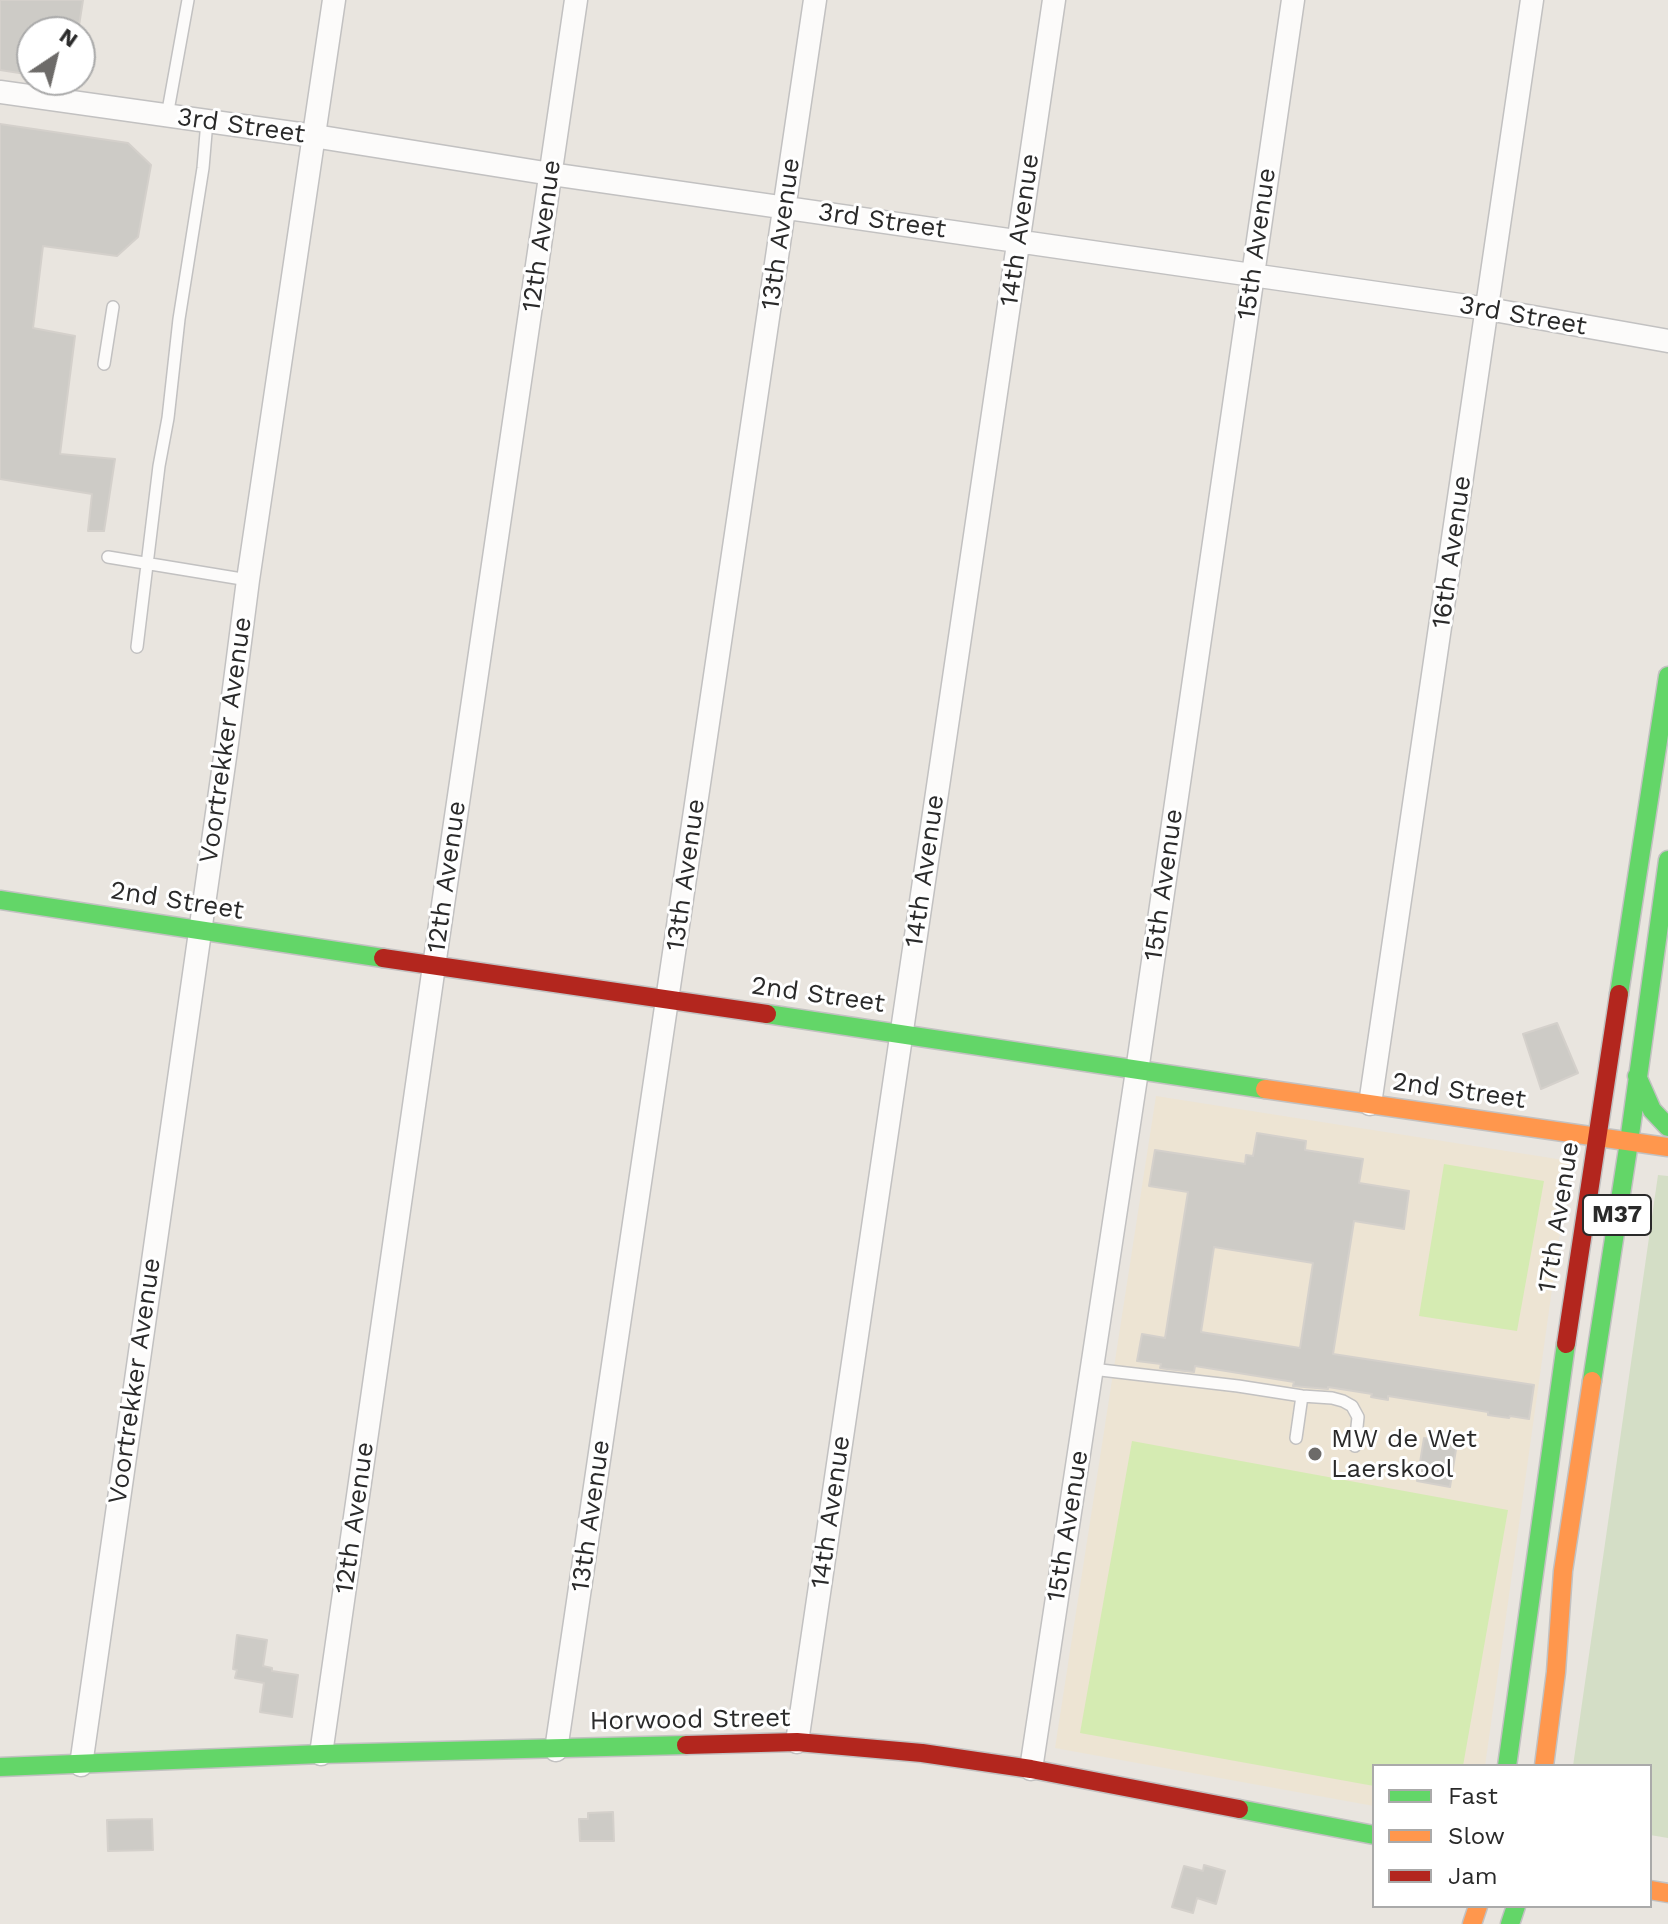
<!DOCTYPE html>
<style>
body{margin:0}
#map{position:relative;width:1668px;height:1924px;overflow:hidden;background:#e9e5df;font-family:"Work Sans",sans-serif}
canvas{display:block}
.legend{position:absolute;left:1372px;top:1764px;width:280px;height:144px;box-sizing:border-box;background:#fff;border:2px solid #aaa;margin:0;padding:10px 14px;list-style:none;font-size:24px;color:#2a2a2a}
.legend li{display:flex;align-items:center;gap:16px;height:40px}
.legend b{width:40px;border:2px solid #aaa}
.north{position:absolute;left:16px;top:16px;width:80px;height:80px;box-sizing:border-box;background:#fff;border:2px solid #aaa;border-radius:50%;rotate:35deg;font-size:22px;font-weight:700;line-height:32px;text-align:center;color:#2a2a2a}
.north::after{content:'';display:block;margin:auto;width:28px;height:36px;background:#6d6b69;clip-path:polygon(50% 0,100% 100%,50% 72%,0 100%)}
</style>
<div id="map">
<canvas width="1668" height="1924"></canvas>
<ul class="legend">
<li><b style="height:10px;background:#63d668"></b>Fast</li>
<li><b style="height:10px;background:#ff974d"></b>Slow</li>
<li><b style="height:10px;background:#b3261e"></b>Jam</li>
</ul>
<div class="north">N</div>
</div>
<script>
const context = document.querySelector('canvas').getContext('2d');
context.lineJoin = 'round';
function fillPath(path, color) {
  context.fillStyle = color;
  context.fill(path, 'evenodd');
}
function toPath(rows) {
  const path = new Path2D();
  for (const r of rows) {
    path.moveTo(r[0], r[1]);
    for (let i = 2; i < r.length; i += 2) path.lineTo(r[i], r[i + 1]);
  }
  return path;
}
function trace(path, color, width, dash) {
  context.strokeStyle = color;
  context.lineWidth = width;
  context.lineCap = dash ? 'butt' : 'round';
  context.setLineDash(dash || []);
  context.stroke(path);
}
function label(font, color, halo, rows, align = 'center') {
  context.font = font + ' "Work Sans",sans-serif';
  context.lineWidth = 6;
  context.setLineDash([]);
  context.textBaseline = 'middle';
  context.strokeStyle = halo;
  context.fillStyle = color;
  for (const [text, x, y, turn = 0] of rows) {
    context.save();
    context.translate(x, y);
    context.rotate((+turn || 0) * Math.PI / 180);
    context.textAlign = isNaN(turn) ? turn : align;
    if (halo) context.strokeText(text, 0, 0);
    context.fillText(text, 0, 0);
    context.restore();
  }
}
fillPath(toPath([
 [1156,1096,1570,1161,1485,1766,1374,1766,1374,1806,1055,1748]
]), '#ede4d3');
fillPath(toPath([
 [1658,1175,1668,1176,1668,1838,1650,1835,1650,1766,1573,1766]
]), '#d4dec6');
fillPath(toPath([
 [1444,1164,1544,1181,1517,1331,1419,1316],
 [1132,1441,1508,1510,1463,1766,1374,1766,1374,1786,1080,1733]
]), '#d5ebb2');
const building = toPath([
 [0,0,83,0,78,32,32,32,32,75,0,70,0,0],
 [0,124,128,143,151,165,138,237,117,256,43,246,33,328,75,336,60,454,115,459,104,531,88,531,92,494,0,479,0,124],
 [1557,1023,1578,1073,1541,1089,1523,1034,1557,1023],
 [1257,1133,1306,1141,1305,1150,1363,1159,1359,1183,1409,1191,1404,1229,1354,1221,1333,1354,1534,1385,1529,1419,1510,1416,1509,1418,1488,1415,1488,1412,1388,1396,1388,1400,1371,1397,1372,1394,1328,1387,1328,1389,1293,1386,1294,1382,1195,1366,1194,1372,1167,1369,1160,1368,1161,1364,1137,1361,1142,1334,1165,1338,1188,1192,1149,1186,1155,1150,1245,1164,1246,1155,1253,1156,1257,1133],
 [1214,1247,1313,1263,1300,1348,1201,1332,1214,1247],
 [1424,1438,1457,1443,1450,1487,1417,1481,1424,1438],
 [237,1635,267,1640,263,1666,272,1668,272,1671,298,1675,292,1717,260,1712,264,1683,235,1678,237,1670,233,1669,237,1635],
 [613,1812,614,1841,580,1841,579,1819,588,1819,588,1813,613,1812],
 [152,1819,153,1850,108,1851,107,1820,152,1819],
 [1204,1865,1225,1871,1216,1904,1197,1898,1193,1913,1172,1907,1184,1866,1203,1871,1204,1865]
]);
fillPath(building, '#cdcbc6');
trace(building, '#d4d0cb', 2);
const lane = toPath([
 [167,116,188,0],
 [104,364,113,307],
 [108,557,248,580],
 [137,647,159,466,168,418,179,319,203,168,207,121],
 [1092,1369,1238,1386,1302,1396,1332,1398,1343,1401,1352,1406,1358,1417,1355,1446],
 [1296,1438,1302,1396]
]);
const street = toPath([
 [0,92,314,136,551,174,1488,309,1668,341],
 [1370,1104,1532,0],
 [797,1742,1054,0],
 [556,1750,815,0],
 [321,1754,434,966,576,0],
 [81,1765,227,743,248,580,334,0],
 [1031,1769,1137,1071,1293,0]
]);
const fast = toPath([
 [0,900,383,958],
 [1619,994,1668,676],
 [767,1014,1265,1089],
 [1637,1076,1652,1110,1668,1127],
 [1592,1381,1629,1142,1668,860],
 [1507,1766,1566,1344],
 [0,1767,321,1754,686,1745],
 [1239,1809,1374,1835],
 [1510,1924,1516,1906]
]);
const slow = toPath([
 [1265,1089,1668,1147],
 [1544,1766,1556,1672,1563,1571,1592,1381],
 [1650,1890,1668,1893],
 [1472,1924,1478,1906]
]);
const jam = toPath([
 [383,958,767,1014],
 [1566,1344,1619,994],
 [686,1745,797,1742,922,1753,1031,1769,1239,1809]
]);
trace(lane, '#c2c1c1', 14);
trace(street, '#c2c1c1', 25);
trace(fast, '#c2c1c1', 21);
trace(slow, '#c2c1c1', 21);
trace(jam, '#c2c1c1', 21);
trace(lane, '#fcfbfa', 11);
trace(street, '#fcfbfa', 22);
trace(fast, '#63d668', 18);
trace(slow, '#ff974d', 18);
trace(jam, '#b3261e', 18);
for (const [x, y, r, color] of [
 [1315,1454,8,"#6d6b69"]
]) {
  const dot = new Path2D();
  dot.arc(x, y, r, 0, 2 * Math.PI);
  context.fillStyle = color;
  context.fill(dot);
  trace(dot, '#fff', 3);
}
for (const [x, y, w] of [
 [1617,1215,68]
]) {
  const box = new Path2D();
  box.roundRect(x - w / 2, y - 20, w, 40, 6);
  context.fillStyle = '#fff';
  context.fill(box);
  trace(box, '#2a2a2a', 2);
}
label('bold 24px', '#2a2a2a', null, [
 ["M37",1617,1215]
]);
label('26px', '#2a2a2a', '#fff', [
 ["3rd Street",241,126,8],
 ["3rd Street",882,221,8],
 ["14th Avenue",1020,230,-82],
 ["13th Avenue",781,234,-82],
 ["12th Avenue",542,236,-82],
 ["15th Avenue",1257,244,-82],
 ["3rd Street",1523,316,10],
 ["16th Avenue",1452,552,-82],
 ["Voortrekker Avenue",226,740,-82],
 ["14th Avenue",925,871,-82],
 ["13th Avenue",686,875,-82],
 ["12th Avenue",447,877,-82],
 ["15th Avenue",1164,885,-82],
 ["2nd Street",177,901,9],
 ["2nd Street",818,995,8],
 ["2nd Street",1459,1091,8],
 ["17th Avenue",1559,1217,-81],
 ["Voortrekker Avenue",135,1381,-82],
 ["14th Avenue",831,1512,-82],
 ["13th Avenue",591,1516,-82],
 ["12th Avenue",355,1518,-82],
 ["15th Avenue",1068,1526,-81],
 ["Horwood Street",690,1720,-1]
]);
label('26px', '#2a2a2a', '#fff', [
 ["MW de Wet",1331,1439],
 ["Laerskool",1331,1469]
], 'left');
</script>
